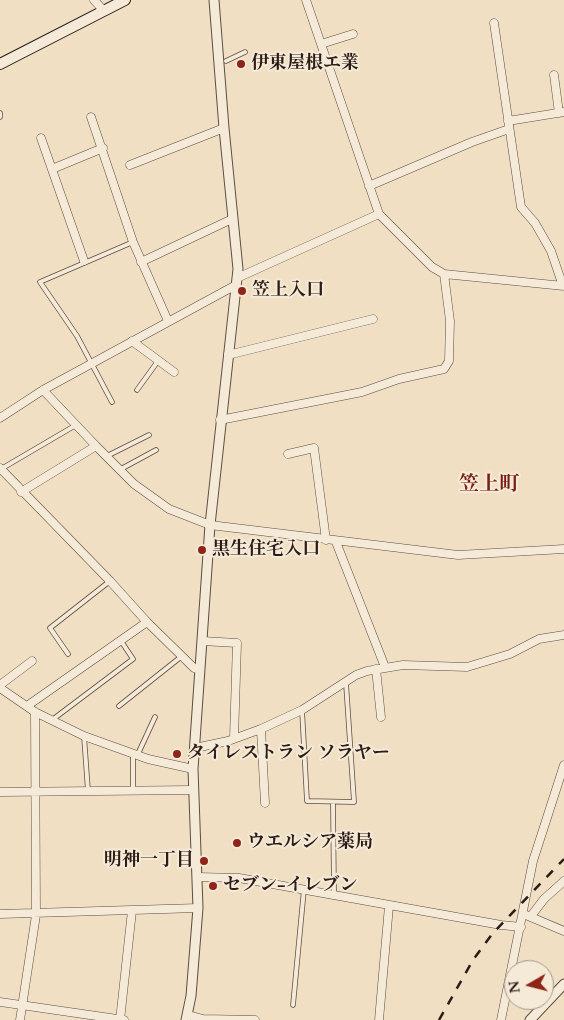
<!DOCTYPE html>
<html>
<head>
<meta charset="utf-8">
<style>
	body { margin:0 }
	#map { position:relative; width:564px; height:1020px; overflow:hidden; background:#f0dfc3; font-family:Cardo,serif }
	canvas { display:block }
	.north { position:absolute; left:504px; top:960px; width:50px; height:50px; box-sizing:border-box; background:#f5ead8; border:1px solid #a4988a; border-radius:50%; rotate:262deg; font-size:14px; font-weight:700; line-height:20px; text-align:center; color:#2b1d16 }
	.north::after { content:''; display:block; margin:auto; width:18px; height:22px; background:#8f2418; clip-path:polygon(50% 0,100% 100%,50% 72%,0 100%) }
</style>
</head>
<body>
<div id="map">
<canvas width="564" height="1020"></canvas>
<div class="north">N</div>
</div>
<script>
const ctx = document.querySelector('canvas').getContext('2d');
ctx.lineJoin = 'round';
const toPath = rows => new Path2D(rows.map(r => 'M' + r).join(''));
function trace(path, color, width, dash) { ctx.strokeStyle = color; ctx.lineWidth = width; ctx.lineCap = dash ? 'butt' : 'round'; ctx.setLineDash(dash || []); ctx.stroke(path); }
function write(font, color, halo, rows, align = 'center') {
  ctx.font = font + ' Cardo,"Noto Serif JP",serif'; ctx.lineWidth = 4; ctx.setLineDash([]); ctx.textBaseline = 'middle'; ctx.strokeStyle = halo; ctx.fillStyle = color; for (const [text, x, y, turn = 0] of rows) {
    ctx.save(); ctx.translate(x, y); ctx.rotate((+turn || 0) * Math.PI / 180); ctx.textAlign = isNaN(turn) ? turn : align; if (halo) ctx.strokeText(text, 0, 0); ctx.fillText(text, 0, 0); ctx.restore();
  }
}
const service = toPath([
	[226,61,245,52],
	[0,113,0,117],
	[137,390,158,361],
	[112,402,77,336,40,282,133,242],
	[107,456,149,435],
	[1,469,76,425],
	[121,469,156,450],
	[68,654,50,628,110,581],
	[119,706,182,656],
	[302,710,307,801,354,802,346,683],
	[52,720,133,659,121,641],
	[84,736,88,791],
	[137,756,155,717],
	[133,791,133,754],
	[333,802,334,894],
	[293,1005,304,889]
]);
const minor = toPath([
	[94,0,104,11],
	[306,0,379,214,432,267,444,274,564,286],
	[494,23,521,207,535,223,551,251,563,286],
	[321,44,353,34],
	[554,75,559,113],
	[91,117,133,242,168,321],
	[508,121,564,112],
	[41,138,84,261],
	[130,165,224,128],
	[52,169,103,148],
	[369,186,472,142,509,129],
	[141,262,232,219],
	[237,278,379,214],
	[132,341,174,372],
	[228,355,373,319],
	[43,390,96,446,134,484,169,509,210,525,458,555,564,549],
	[0,418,43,390,236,285],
	[220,420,362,392,399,379,444,369,449,361,450,321,444,274],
	[288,454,314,448,326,540],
	[0,468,110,581,147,622,194,668,200,670],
	[21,492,96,446],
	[336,542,385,667],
	[202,641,237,643,234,738],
	[376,669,381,717],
	[0,685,32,661],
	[0,688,35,712,84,736,148,759,193,769],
	[27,706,147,622],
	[261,729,265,803],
	[195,748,228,741,261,729,302,710,356,675,367,671,403,665,467,667,510,654,539,639,564,635],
	[0,792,193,790],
	[198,877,239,878,501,925,521,927],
	[0,914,198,908],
	[526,915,564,931],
	[531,916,544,899,564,881],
	[0,1002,124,1020],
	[188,1015,203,1019,255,1020],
	[20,1020,36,915,35,712],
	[120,1020,132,911],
	[379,1020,389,906],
	[501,1020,533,861,564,765]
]);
const tertiary = toPath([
	[186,1020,191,996,198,908,193,769,210,525,238,269,224,128,214,0],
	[530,1020,564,984]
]);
const secondary = toPath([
	[0,64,125,0]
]);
const rail = toPath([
	[439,1020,473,960,493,933,564,859]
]);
const markers = [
	[241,64,5,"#8f2418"],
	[242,291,5,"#8f2418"],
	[202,550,5,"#8f2418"],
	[177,754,5,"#8f2418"],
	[237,843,5,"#8f2418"],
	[204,861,5,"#8f2418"],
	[213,886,5,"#8f2418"]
];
const poiNames = [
	["伊東屋根エ業",251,64],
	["笠上入口",252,291],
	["黒生住宅入口",212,550],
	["タイレストラン ソラヤー",187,754],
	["ウエルシア薬局",247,843],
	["明神一丁目",194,861,"right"],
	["セブン-イレブン",223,886]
];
const quarterNames = [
	["笠上町",489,485]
];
trace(service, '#5c4e41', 5.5);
trace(minor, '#5c4e41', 9);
trace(tertiary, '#5c4e41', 11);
trace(secondary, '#2b1d16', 12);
trace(service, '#f5ead8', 4);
trace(minor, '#f5ead8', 8);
trace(tertiary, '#f5ead8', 9);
trace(secondary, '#f5ead8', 10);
trace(rail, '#2b1d16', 2.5, [9, 9]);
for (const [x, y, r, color] of markers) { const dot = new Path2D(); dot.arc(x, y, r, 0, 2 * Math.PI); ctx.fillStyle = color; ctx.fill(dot); trace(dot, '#f5ead8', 2); }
write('bold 18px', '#2b1d16', '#f5ead8', poiNames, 'left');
write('bold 20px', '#7a1f14', '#f5ead8', quarterNames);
</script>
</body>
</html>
